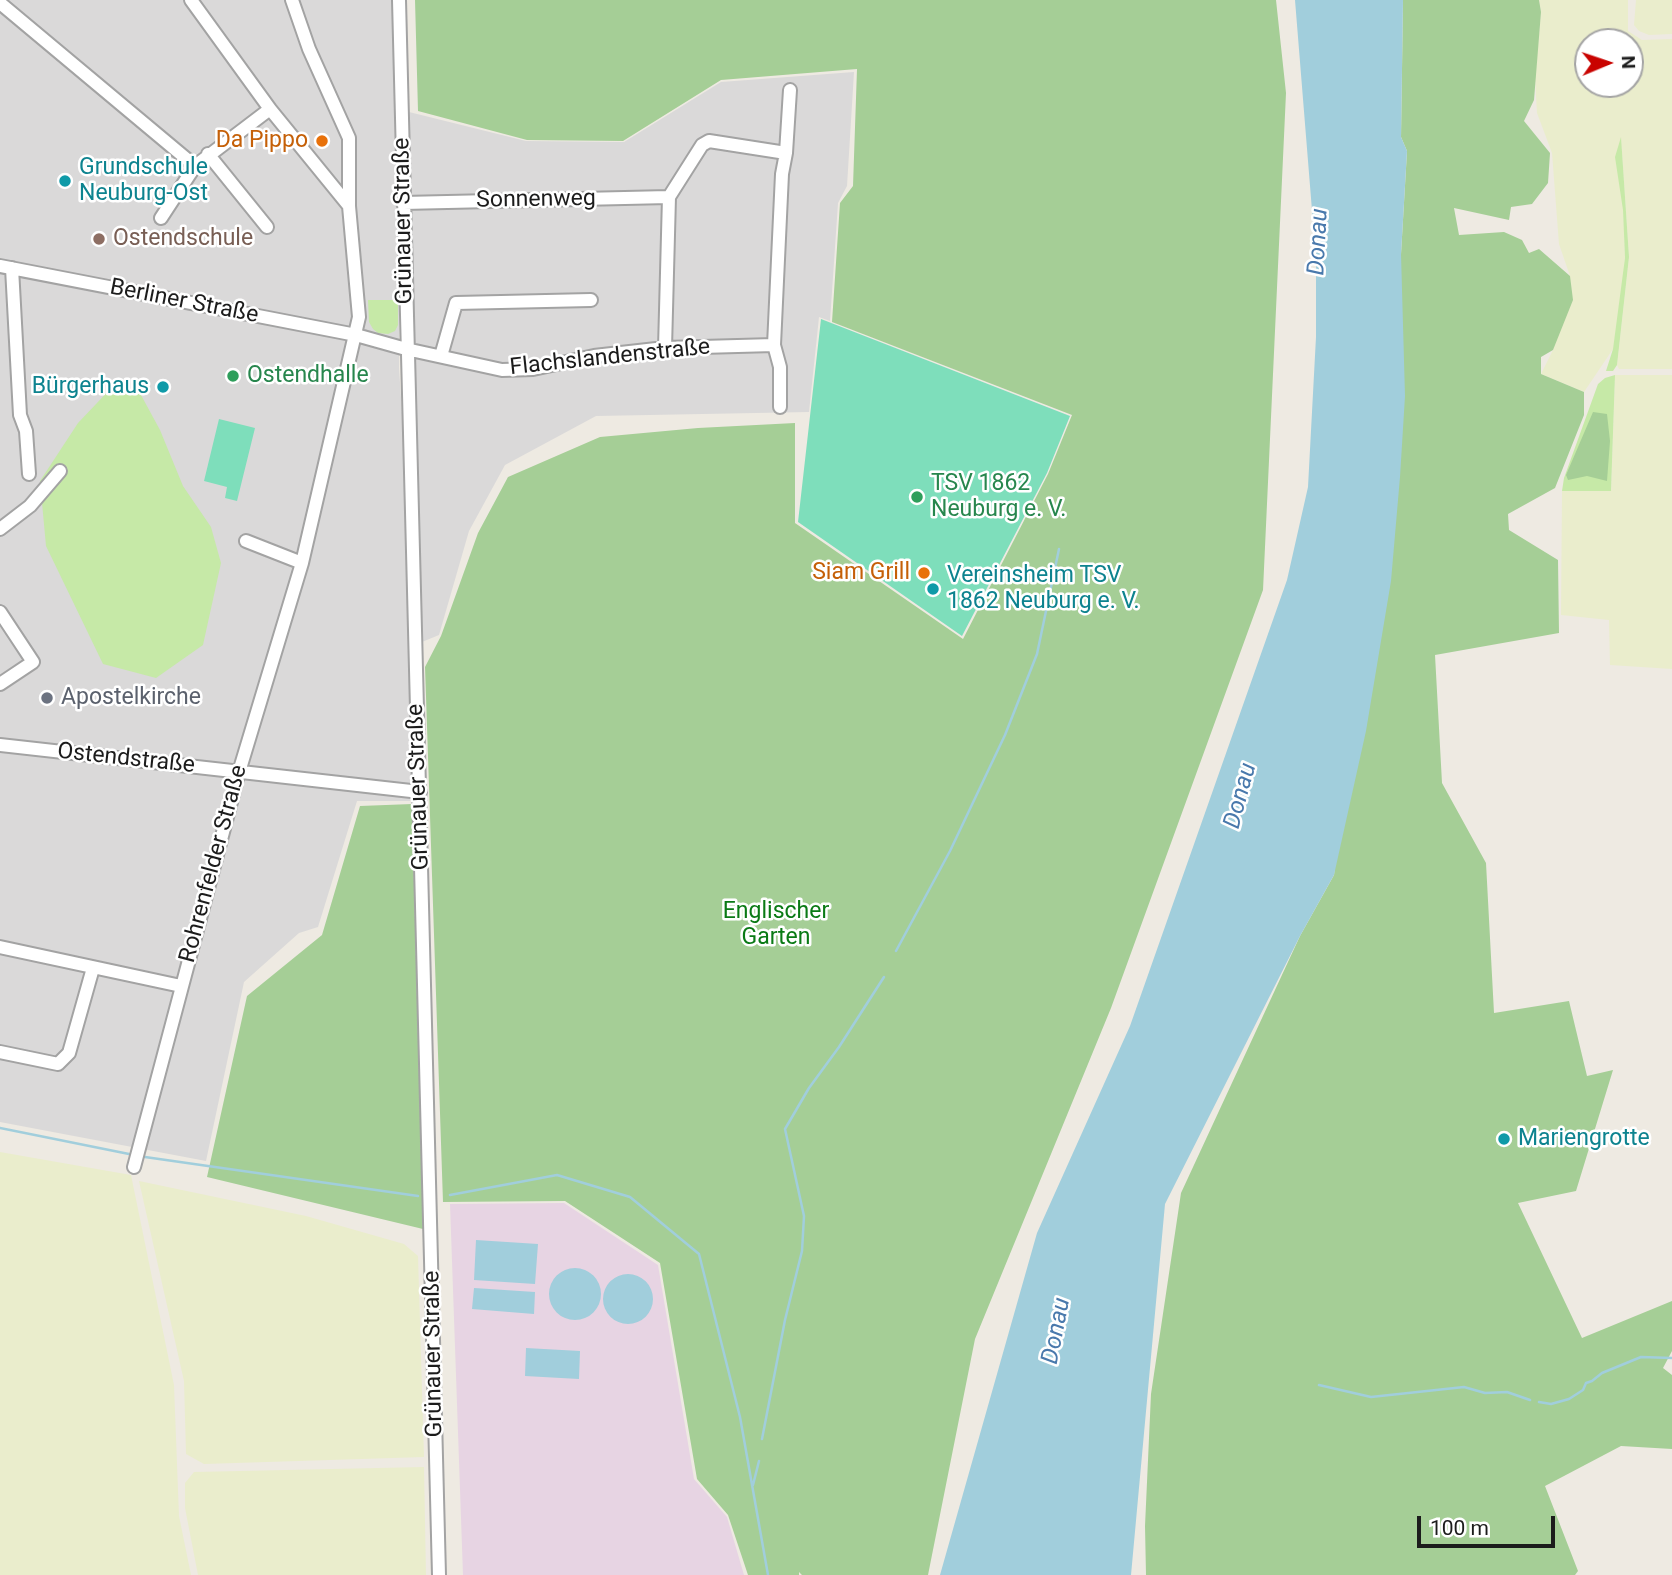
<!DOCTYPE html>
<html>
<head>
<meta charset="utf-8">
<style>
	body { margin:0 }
	#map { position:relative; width:1672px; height:1575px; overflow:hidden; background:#eeeae2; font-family:Roboto,sans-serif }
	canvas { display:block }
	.north { position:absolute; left:1574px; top:28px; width:70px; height:70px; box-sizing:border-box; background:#fff; border:2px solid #a4a4a4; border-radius:50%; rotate:88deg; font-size:19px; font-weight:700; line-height:28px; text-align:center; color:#1c1c1c }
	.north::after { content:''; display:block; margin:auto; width:24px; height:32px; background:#c90300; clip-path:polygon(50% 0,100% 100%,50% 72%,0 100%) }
	.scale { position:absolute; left:1417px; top:1516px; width:138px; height:32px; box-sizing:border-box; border:4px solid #1c1c1c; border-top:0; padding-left:9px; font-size:21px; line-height:24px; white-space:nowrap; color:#1c1c1c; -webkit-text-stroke:5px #fff; paint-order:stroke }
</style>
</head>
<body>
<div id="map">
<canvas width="1672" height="1575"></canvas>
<div class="north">N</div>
<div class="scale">100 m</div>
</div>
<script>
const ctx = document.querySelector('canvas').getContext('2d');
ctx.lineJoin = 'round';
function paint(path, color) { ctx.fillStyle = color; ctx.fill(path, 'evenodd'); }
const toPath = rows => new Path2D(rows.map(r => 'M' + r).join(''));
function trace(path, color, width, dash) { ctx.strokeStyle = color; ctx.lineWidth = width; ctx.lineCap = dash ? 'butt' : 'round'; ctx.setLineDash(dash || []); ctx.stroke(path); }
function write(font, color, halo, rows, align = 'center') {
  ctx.font = font + ' Roboto,sans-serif'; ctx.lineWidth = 5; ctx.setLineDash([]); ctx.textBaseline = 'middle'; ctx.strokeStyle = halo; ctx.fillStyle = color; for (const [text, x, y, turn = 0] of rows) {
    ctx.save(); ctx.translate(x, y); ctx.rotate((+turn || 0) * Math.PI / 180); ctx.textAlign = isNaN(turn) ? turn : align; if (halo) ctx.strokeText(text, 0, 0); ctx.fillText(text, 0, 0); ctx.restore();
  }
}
const residential = toPath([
	[0,0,402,0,399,368,428,801,357,801,318,927,299,933,244,982,206,1161,0,1122],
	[854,72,847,186,838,203,830,321,819,317,809,412,596,416,505,465,469,531,439,635,422,642,409,112,526,141,624,142,721,82]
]);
const industrial = toPath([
	[564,1203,658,1265,694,1479,727,1517,744,1575,463,1575,450,1204]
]);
const farmland = toPath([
	[1539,0,1628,0,1628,31,1642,40,1672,39,1672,369,1619,369,1617,365,1629,257,1621,139,1625,258,1622,297,1613,349,1584,392,1541,374,1553,350,1570,276,1559,244,1552,153,1537,113,1535,78,1541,12],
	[1588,42,1630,42,1630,84,1588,84],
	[1636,0,1672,0,1672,34,1649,35,1639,31,1634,25],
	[1615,375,1672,375,1672,669,1610,665,1609,620,1561,615,1562,491,1611,491],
	[0,1152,131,1175,174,1385,179,1516,191,1575,0,1575],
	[139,1181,306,1216,404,1244,418,1256,424,1457,204,1464,186,1454,184,1381],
	[424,1467,426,1575,198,1575,185,1508,185,1483,194,1472]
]);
const grass = toPath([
	[1621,137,1629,257,1617,365,1613,371,1606,371,1613,349,1625,258,1623,210,1615,157],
	[368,300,398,300,398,325,395,331,388,334,378,333,373,329,369,322],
	[1615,375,1611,491,1562,491,1564,478,1598,384,1605,378],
	[115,384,141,395,160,430,183,486,211,527,221,563,203,645,156,678,103,664,46,546,40,481,78,423]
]);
const forest = toPath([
	[415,0,1276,0,1286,93,1263,590,1111,1008,975,1339,928,1575,802,1575,799,1572,799,1575,748,1575,728,1515,697,1479,660,1263,565,1201,443,1202,425,667,441,636,478,533,508,477,600,437,698,428,795,423,795,523,963,639,1048,474,1072,415,832,322,840,203,853,186,857,69,721,80,623,141,527,140,418,111],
	[1403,0,1539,0,1541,12,1534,100,1524,121,1550,153,1548,183,1532,204,1511,207,1509,220,1454,208,1459,235,1504,232,1522,240,1529,253,1539,249,1570,276,1573,300,1553,350,1541,357,1541,374,1584,392,1584,415,1555,488,1508,514,1509,530,1558,560,1559,633,1435,655,1442,783,1486,863,1494,1013,1569,1001,1587,1076,1613,1070,1576,1191,1518,1203,1582,1338,1672,1301,1672,1351,1663,1368,1672,1375,1672,1449,1621,1446,1545,1486,1578,1571,1575,1575,1146,1575,1145,1526,1151,1394,1181,1193,1300,936,1334,875,1401,254,1407,151,1401,137],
	[1593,412,1607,414,1610,441,1607,481,1587,476,1568,480,1566,475],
	[412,804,423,1229,207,1177,247,996,322,935,360,806]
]);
const pitch = toPath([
	[821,319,1070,416,1047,473,962,636,798,522],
	[219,419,255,428,237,501,225,498,227,487,204,481]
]);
const water = toPath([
	[1295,0,1403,0,1401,137,1407,151,1401,254,1405,396,1400,477,1391,581,1366,731,1334,875,1300,936,1165,1204,1131,1575,940,1575,1037,1233,1130,1026,1287,580,1308,487,1316,337,1316,260],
	[476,1240,538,1244,535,1284,474,1280],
	'549 1294a26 26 0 1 1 52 0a26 26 0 1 1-52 0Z',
	'603 1299a25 25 0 1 1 50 0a25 25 0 1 1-50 0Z',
	[474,1288,535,1292,534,1314,472,1309],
	[526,1348,580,1351,579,1379,525,1376]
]);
const stream = toPath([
	[896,951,950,851,1005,735,1037,654,1059,549],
	[0,1128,129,1154],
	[145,1157,418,1196],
	[450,1195,557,1175,630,1197,699,1254,740,1417,768,1575],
	[1319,1385,1371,1397,1464,1387,1485,1393,1507,1392,1530,1400],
	[1539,1402,1551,1404,1569,1399,1583,1390,1586,1383,1592,1381,1602,1373,1641,1357,1672,1358],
	[762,1439,785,1320,802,1251,804,1216,785,1129,809,1088,839,1047,884,977],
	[753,1485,759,1461]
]);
const minor = toPath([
	[191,0,270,109,349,206],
	[399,0,439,1575],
	[0,3,195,166],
	[208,154,267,227],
	[403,203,669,197],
	[161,218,195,166,270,109],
	[0,266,356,335,406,349,502,370,533,369,594,356,665,348,774,345],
	[12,268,20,415,26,431,29,474],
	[665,348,669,197,702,145,709,141,786,153],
	[441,356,456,303,591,300],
	[780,407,780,367,774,345,782,174,786,153,790,90],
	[0,529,30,506,60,471],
	[246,541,302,563],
	[0,612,33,662,0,684],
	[0,745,420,792],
	[0,947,181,986],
	[0,1052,58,1064,69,1053,93,968],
	[134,1167,239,772,302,563,359,317,349,206,349,138,309,49,292,0]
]);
const markers = [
	[322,141,7,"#e8710a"],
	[65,181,7,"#0f9aa8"],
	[99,239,7,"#8d6e63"],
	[233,376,7,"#2e9e5b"],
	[163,387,7,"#0f9aa8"],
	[917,497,7,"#2e9e5b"],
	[924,573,7,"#e8710a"],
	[933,589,7,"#0f9aa8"],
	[47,698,7,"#6b7280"],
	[1504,1139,7,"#0f9aa8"]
];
const foodNames = [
	["Da Pippo",308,141],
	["Siam Grill",910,573]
];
const cultureNames = [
	["Grundschule",79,168],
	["Neuburg-Ost",79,194],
	["Bürgerhaus",149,387,"right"],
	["Vereinsheim TSV",947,576],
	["1862 Neuburg e. V.",947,602],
	["Mariengrotte",1518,1139]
];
const streetNames = [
	["Sonnenweg",536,200,-1],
	["Grünauer Straße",404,221,-91],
	["Berliner Straße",184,302,11],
	["Flachslandenstraße",610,358,-6],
	["Ostendstraße",126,759,6],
	["Grünauer Straße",419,787,-92],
	["Rohrenfelder Straße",214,864,-75],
	["Grünauer Straße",434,1354,-91]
];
const educationNames = [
	["Ostendschule",113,239]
];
const leisureNames = [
	["Ostendhalle",247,376],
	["TSV 1862",931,484],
	["Neuburg e. V.",931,510]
];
const worshipNames = [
	["Apostelkirche",61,698]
];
const parkNames = [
	["Englischer",776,912],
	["Garten",776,938]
];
const waterNames = [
	["Donau",1319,242,-87],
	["Donau",1241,796,-75],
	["Donau",1057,1331,-79]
];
paint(residential, '#dad9d9');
paint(industrial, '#e7d4e3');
paint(farmland, '#eaedcc');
paint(grass, '#c6e9a7');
paint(forest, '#a5ce96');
paint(pitch, '#7edebb');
paint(water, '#a1cedc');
trace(stream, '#a1cedc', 2.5);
trace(minor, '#a3a3a3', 16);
trace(minor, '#fff', 12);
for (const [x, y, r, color] of markers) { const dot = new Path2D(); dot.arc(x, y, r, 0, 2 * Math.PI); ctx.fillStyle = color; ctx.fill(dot); trace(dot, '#fff', 2.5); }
write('23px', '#c56008', '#fff', foodNames, 'right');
write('23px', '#0d838f', '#fff', cultureNames, 'left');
write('23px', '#1c1c1c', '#fff', streetNames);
write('23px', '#785e54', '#fff', educationNames, 'left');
write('23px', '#27864d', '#fff', leisureNames, 'left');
write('23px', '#5b616d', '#fff', worshipNames, 'left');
write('23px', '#0a7a15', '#fff', parkNames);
write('italic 24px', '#4979ac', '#fff', waterNames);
</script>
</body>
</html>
